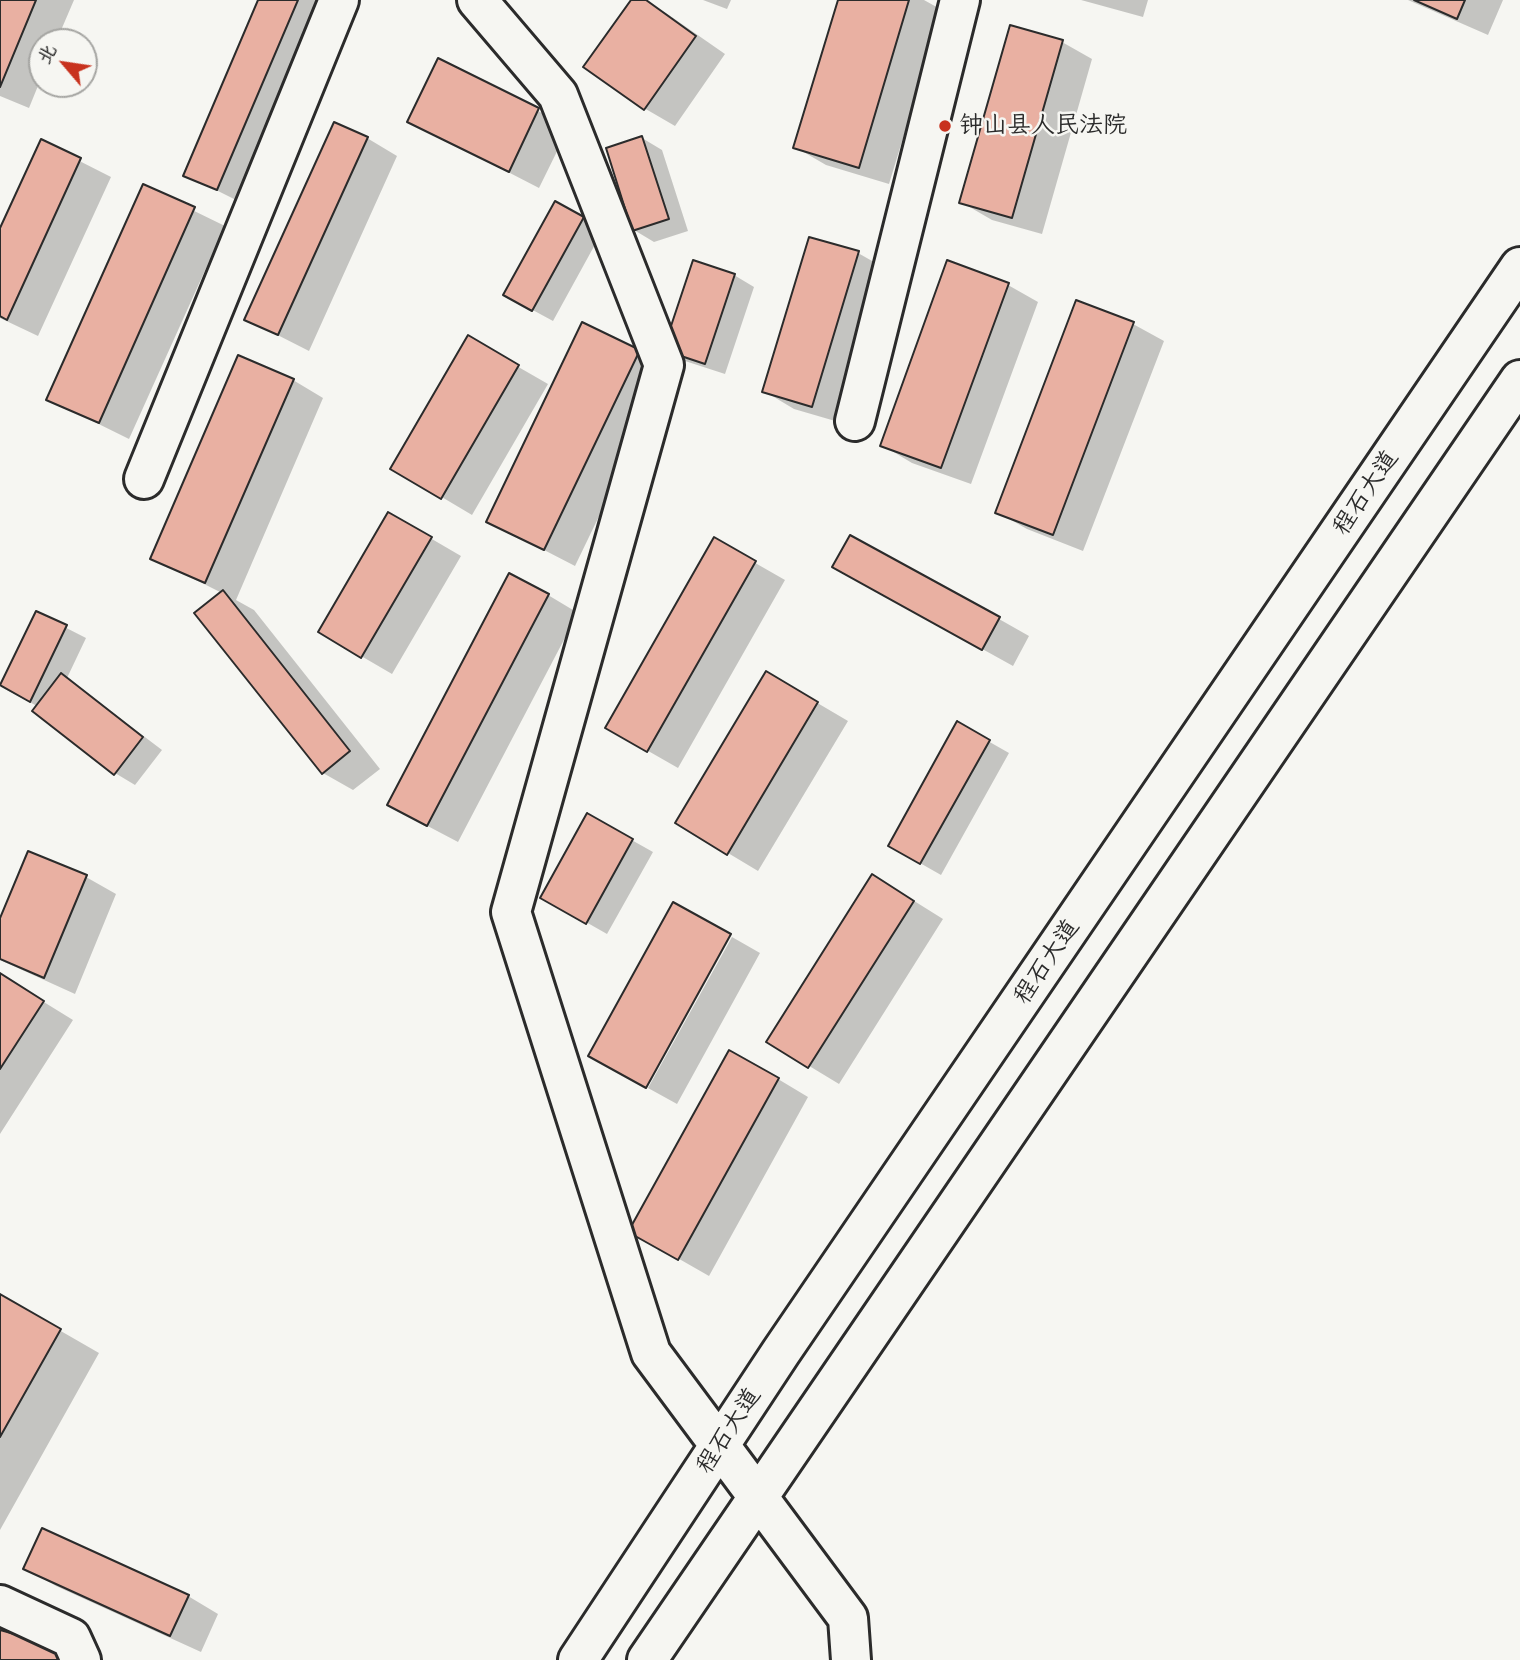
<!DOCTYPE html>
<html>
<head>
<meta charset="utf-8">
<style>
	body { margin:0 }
	#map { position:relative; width:1520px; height:1660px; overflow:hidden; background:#f6f6f2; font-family:"Patrick Hand","LXGW WenKai TC",sans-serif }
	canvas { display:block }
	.north { position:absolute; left:28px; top:28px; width:70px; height:70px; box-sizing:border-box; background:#f6f6f2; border:2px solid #a5a5a2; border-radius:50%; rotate:299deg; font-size:19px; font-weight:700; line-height:28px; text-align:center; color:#2b2b2b }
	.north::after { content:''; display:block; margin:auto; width:24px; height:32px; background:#c8321e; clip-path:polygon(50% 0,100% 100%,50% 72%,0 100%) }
</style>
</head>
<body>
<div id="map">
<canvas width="1520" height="1660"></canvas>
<div class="north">北</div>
</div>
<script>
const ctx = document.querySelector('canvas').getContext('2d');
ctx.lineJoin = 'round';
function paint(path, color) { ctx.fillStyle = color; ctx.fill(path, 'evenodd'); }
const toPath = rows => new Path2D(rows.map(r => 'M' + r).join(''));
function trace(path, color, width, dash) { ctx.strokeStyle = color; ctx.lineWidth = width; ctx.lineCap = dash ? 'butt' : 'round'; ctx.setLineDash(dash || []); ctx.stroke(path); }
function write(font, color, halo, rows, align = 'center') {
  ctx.font = font + ' "Patrick Hand","LXGW WenKai TC",sans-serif'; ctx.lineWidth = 5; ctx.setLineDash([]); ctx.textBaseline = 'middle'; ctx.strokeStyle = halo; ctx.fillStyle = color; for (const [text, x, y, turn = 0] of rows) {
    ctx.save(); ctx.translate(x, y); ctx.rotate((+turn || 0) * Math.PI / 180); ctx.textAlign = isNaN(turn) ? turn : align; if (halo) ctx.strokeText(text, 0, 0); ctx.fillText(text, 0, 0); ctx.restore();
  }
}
const shadow = toPath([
	[0,0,74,0,56,42,42,42,42,76,29,108,0,96],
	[260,0,320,0,248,206,186,175],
	[633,0,644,0,666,13,725,54,675,126,644,108],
	[703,0,731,0,727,9],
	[840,0,924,0,942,10,889,184,826,165,795,147],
	[1081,0,1148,0,1143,17],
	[1408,0,1503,0,1488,35],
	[1062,42,1092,59,1042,234,992,220,961,202],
	[439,60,569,127,539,188,409,121],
	[367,138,397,156,309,351,246,319],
	[642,138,662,150,688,231,654,242,634,230],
	[42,142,111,177,38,336,0,318,0,232],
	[143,186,225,226,129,439,48,399],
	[556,203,603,230,553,321,505,295],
	[858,253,888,270,842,423,794,409,764,391],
	[734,275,754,287,725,374,685,361,665,349],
	[1008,285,1038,302,971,484,912,463,882,445],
	[1077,302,1133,324,1164,341,1083,551,1027,529,997,512],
	[583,325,670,369,575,566,488,521],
	[468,338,548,384,472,515,393,468],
	[293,380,323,398,236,600,254,610,380,769,353,790,323,773,222,593,152,558],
	[389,514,461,556,392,674,320,632],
	[715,540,785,580,678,768,608,728],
	[865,584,999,619,1029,636,1013,666],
	[548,595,578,613,458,842,420,822],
	[37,613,86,638,67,678,162,750,135,785,115,773,37,706,1,687],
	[797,691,848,721,758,871,728,853],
	[958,724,1009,753,941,875,890,846],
	[587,815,653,852,607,934,542,897],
	[86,877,116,894,75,994,0,960,0,922],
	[903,894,943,919,839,1084,768,1041],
	[732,937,760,953,677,1104,648,1088],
	[0,975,73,1020,0,1134],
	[778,1079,808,1097,709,1276,660,1248],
	[0,1296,99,1353,0,1530],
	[25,1568,188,1596,218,1614,201,1652,56,1586]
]);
const building = toPath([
	[0,0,36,0,0,87,0,0],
	[258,0,298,0,217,190,183,176,258,0],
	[631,0,646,0,696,36,644,110,583,67,631,0],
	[838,0,909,0,859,168,793,148,838,0],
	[1414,0,1465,0,1457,19,1414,0],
	[1010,25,1063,40,1012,218,959,203,1010,25],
	[438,58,539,108,509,172,407,122,438,58],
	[334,122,368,137,278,335,244,320,334,122],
	[642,136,669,219,632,231,606,148,642,136],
	[41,139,81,158,7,320,0,316,0,228,41,139],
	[143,184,195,207,99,423,46,400,143,184],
	[555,201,584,217,532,311,503,295,555,201],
	[809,237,859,251,812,407,762,392,809,237],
	[693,260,735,274,705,364,663,350,693,260],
	[947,260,1009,283,941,468,880,446,947,260],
	[1076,300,1134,322,1053,535,995,513,1076,300],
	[582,322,640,350,544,550,486,522,582,322],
	[468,335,519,365,441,499,390,469,468,335],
	[238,355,294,379,205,583,150,559,238,355],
	[388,512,432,537,361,658,318,632,388,512],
	[850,535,1000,617,982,650,832,567,850,535],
	[714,537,756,561,647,752,605,728,714,537],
	[509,573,549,594,427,826,387,805,509,573],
	[223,590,350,751,322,774,194,613,223,590],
	[36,611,67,625,30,702,0,685,36,611],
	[766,671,818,702,727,855,675,823,766,671],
	[61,673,143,737,114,775,32,711,61,673],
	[957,721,990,740,920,864,888,846,957,721],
	[587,813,633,839,586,924,540,898,587,813],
	[28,851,87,875,44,978,0,959,0,918,28,851],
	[872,874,914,901,808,1068,766,1042,872,874],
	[673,902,731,934,646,1088,588,1056,673,902],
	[0,973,44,1001,0,1069,0,973],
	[729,1050,779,1078,678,1260,628,1232,729,1050],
	[0,1294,61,1329,0,1437,0,1294],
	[42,1528,189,1595,170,1636,23,1569,42,1528],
	[0,1630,70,1650,68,1660,0,1660,0,1630]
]);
const minor = toPath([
	[477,0,558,95,664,365,511,912,651,1353,848,1618,851,1660],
	[855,421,960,0],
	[144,479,339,0],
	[0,1605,71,1638,81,1660],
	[578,1660,781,1352,1520,267],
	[647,1660,1520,380]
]);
const markers = [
	[945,126,7,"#c8321e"]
];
const poiNames = [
	["钟山县人民法院",959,126]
];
const streetNames = [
	["程石大道",1366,493,-56],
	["程石大道",1047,962,-56],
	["程石大道",729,1431,-57]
];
paint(shadow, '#0003');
paint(building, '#e9b0a2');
trace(building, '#2b2b2b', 2);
trace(minor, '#2b2b2b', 44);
trace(minor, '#f6f6f2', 38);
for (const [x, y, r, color] of markers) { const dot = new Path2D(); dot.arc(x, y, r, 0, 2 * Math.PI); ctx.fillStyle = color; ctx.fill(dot); trace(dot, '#f6f6f2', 2.5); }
write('24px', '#2b2b2b', '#f6f6f2', poiNames, 'left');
write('24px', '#2b2b2b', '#f6f6f2', streetNames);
</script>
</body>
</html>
